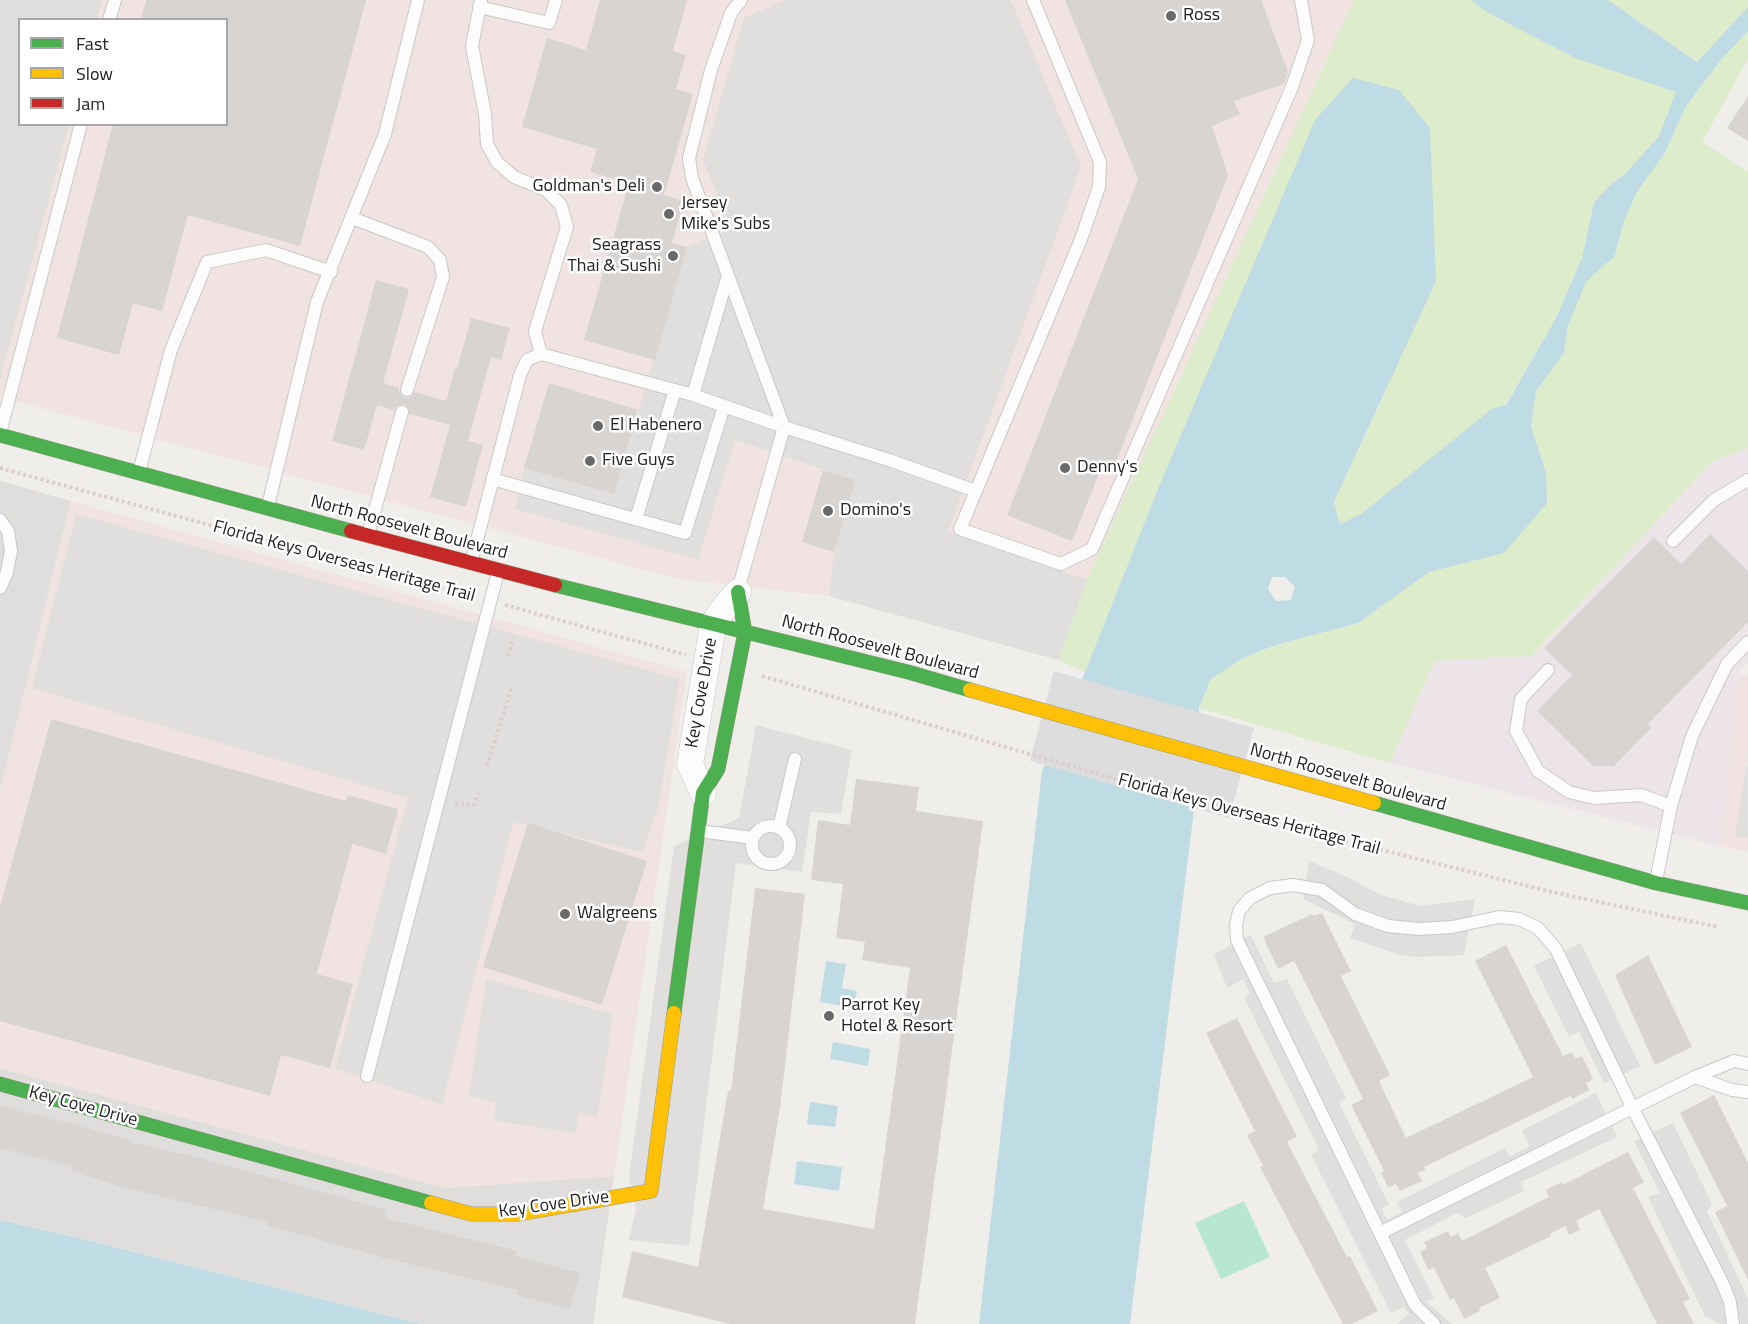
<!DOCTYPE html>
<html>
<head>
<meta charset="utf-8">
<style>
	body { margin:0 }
	#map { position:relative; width:1748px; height:1324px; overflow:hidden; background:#f0eeeb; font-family:"Titillium Web",sans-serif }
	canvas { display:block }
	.legend { position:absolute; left:18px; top:18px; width:210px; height:108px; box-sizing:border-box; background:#fff; border:2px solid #a7a7a7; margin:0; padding:8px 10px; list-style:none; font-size:18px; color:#222 }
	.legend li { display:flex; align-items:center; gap:12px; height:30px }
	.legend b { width:30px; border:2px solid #a7a7a7 }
</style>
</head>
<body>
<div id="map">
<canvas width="1748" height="1324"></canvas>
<ul class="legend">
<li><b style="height:8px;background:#4caf50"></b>Fast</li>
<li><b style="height:8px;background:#ffc107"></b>Slow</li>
<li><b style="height:8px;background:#c62828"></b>Jam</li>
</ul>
</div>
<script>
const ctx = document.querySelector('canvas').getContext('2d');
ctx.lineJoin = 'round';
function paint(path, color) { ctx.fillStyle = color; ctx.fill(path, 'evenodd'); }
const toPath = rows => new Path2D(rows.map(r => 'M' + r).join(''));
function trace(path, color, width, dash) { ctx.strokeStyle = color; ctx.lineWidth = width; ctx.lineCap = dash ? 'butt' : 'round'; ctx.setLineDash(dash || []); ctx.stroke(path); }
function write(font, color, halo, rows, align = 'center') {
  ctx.font = font + ' "Titillium Web",sans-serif'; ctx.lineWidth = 5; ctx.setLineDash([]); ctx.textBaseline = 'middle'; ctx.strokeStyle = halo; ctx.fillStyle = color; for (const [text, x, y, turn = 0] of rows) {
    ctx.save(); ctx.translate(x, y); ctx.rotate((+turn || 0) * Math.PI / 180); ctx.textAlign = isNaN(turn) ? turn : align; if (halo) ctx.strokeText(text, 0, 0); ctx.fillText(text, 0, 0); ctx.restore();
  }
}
const residential = toPath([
	[0,481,71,501,0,791],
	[0,1068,445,1188,614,1176,593,1324,421,1324,78,1238,0,1220]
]);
const commercial = toPath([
	[0,0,1354,0,1087,579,1058,660,829,596,679,579,0,397],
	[20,20,226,20,226,124,20,124],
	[71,501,687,672,614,1176,445,1188,0,1068,0,791],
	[1738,674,1748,675,1748,852,1719,846]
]);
const industrial = toPath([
	[1748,448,1748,663,1738,674,1719,846,1390,763,1435,661,1533,656,1712,462]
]);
const grass = toPath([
	[1354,0,1471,0,1488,13,1575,58,1676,92,1659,136,1624,175,1612,183,1594,202,1582,258,1556,318,1505,405,1361,514,1340,524,1334,502,1386,391,1158,489,1085,672,1058,660,1087,579],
	[1608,0,1748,0,1748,7,1698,62],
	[1748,31,1748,59,1702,142,1748,172,1748,448,1712,462,1532,656,1435,661,1390,763,1199,708,1210,680,1243,658,1274,646,1358,623,1429,572,1504,553,1546,473,1531,426,1536,391,1564,353,1568,326,1586,282,1604,265,1614,258,1624,221,1637,192,1665,153,1686,106,1720,61]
]);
const pitch = toPath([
	[1244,1201,1270,1257,1221,1279,1195,1223]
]);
const parking = toPath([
	[0,0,102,0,97,19,20,20,20,124,69,125,0,380],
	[786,0,1011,0,1081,167,948,532,1087,580,1058,660,829,596,834,552,855,480,735,440,698,560,515,509,524,468,614,494,687,247,731,229,703,160,744,18],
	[76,514,680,679,659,805,642,852,513,822,442,1105,335,1068,408,798,32,688],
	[756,725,852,750,841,814,811,812,802,872,736,863,689,1246,629,1240,636,1209,629,1177,674,846,739,818],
	[1746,766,1748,766,1748,838,1735,836],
	[1309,861,1347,877,1381,895,1420,906,1475,899,1464,955,1416,957,1400,955,1350,938,1355,924,1303,899],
	[1251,935,1274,983,1287,979,1346,1098,1339,1103,1389,1205,1382,1209,1387,1220,1402,1212,1397,1202,1505,1148,1510,1157,1529,1146,1522,1130,1596,1093,1617,1137,1521,1182,1524,1191,1466,1218,1457,1213,1405,1240,1434,1298,1427,1302,1452,1324,1397,1324,1409,1314,1404,1307,1391,1313,1311,1155,1319,1150,1244,997,1250,993,1243,979,1227,988,1214,954],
	[1581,943,1640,1066,1604,1083,1579,1032,1569,1037,1534,966],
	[486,979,613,1014,598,1117,578,1114,576,1133,494,1121,496,1103,469,1096],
	[1673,1123,1712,1204,1707,1211,1748,1299,1748,1324,1720,1324,1705,1316,1648,1197,1660,1193,1634,1141]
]);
const water = toPath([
	[1471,0,1608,0,1697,62,1748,7,1748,31,1720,61,1686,106,1665,153,1637,192,1624,221,1614,258,1604,265,1586,282,1568,326,1564,353,1536,391,1531,426,1546,473,1547,503,1504,553,1429,572,1358,623,1273,646,1243,658,1210,680,1199,708,1202,745,1130,1324,979,1324,1042,771,1085,672,1158,489,1315,120,1353,78,1399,90,1430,128,1436,281,1334,502,1340,524,1361,514,1493,408,1506,405,1556,318,1582,258,1594,202,1612,183,1624,175,1659,136,1676,92,1575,58,1488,13],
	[1272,577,1285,577,1295,587,1291,600,1276,601,1268,589],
	[826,961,846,964,842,988,857,991,854,1008,820,1002],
	[833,1042,870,1049,868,1066,830,1059],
	[810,1102,838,1106,835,1127,807,1124],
	[797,1161,842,1167,839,1191,794,1184],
	[0,1220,78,1238,421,1324,0,1324]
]);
const pier = toPath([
	[1054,671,1254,728,1229,818,1030,761]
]);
const building = toPath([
	[146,0,366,0,300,246,188,215,162,311,133,303,119,355,57,338,113,124,226,124,226,20,141,20],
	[600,0,687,0,673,51,686,55,676,89,693,94,664,195,684,201,672,243,687,247,655,360,584,340,629,183,590,172,597,149,522,127,547,38,586,50],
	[1065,0,1261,0,1288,72,1284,84,1234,101,1240,114,1212,126,1228,175,1111,475,1100,471,1072,541,1007,515,1138,179],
	[1748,96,1748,141,1727,128],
	[376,280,409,289,383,383,399,388,399,392,404,398,409,398,415,392,446,401,455,368,457,369,471,318,510,328,501,360,491,357,468,441,483,445,466,507,430,497,450,425,410,414,408,407,404,404,397,406,394,410,377,405,364,450,332,441],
	[549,383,638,410,614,494,524,468],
	[823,470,855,480,834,552,802,542],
	[1710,534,1748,571,1748,622,1648,724,1651,728,1614,766,1593,766,1537,711,1572,675,1544,648,1654,537,1681,564],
	[51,719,346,801,348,795,398,809,386,854,352,844,317,974,353,984,330,1068,281,1055,270,1096,0,1021,0,907],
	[856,779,919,787,916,811,983,821,915,1324,730,1324,622,1297,632,1251,698,1267,728,1091,731,1091,755,888,805,894,780,1108,763,1209,874,1229,910,968,862,960,865,942,836,938,843,884,811,880,818,820,850,825],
	[528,823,647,861,602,1005,483,967],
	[1322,913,1351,971,1341,976,1390,1075,1379,1081,1406,1138,1533,1077,1475,961,1506,945,1563,1056,1572,1052,1575,1059,1582,1056,1593,1079,1586,1083,1589,1090,1572,1099,1571,1096,1424,1167,1426,1170,1418,1173,1422,1181,1400,1191,1396,1184,1388,1188,1381,1172,1384,1171,1351,1105,1363,1099,1312,996,1294,961,1278,969,1263,937,1312,914,1314,916],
	[1648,955,1692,1047,1655,1065,1615,975],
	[1237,1018,1297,1137,1287,1142,1347,1257,1350,1256,1378,1311,1352,1324,1343,1324,1260,1167,1263,1166,1247,1135,1255,1131,1206,1033],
	[1714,1095,1748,1163,1748,1280,1715,1212,1727,1206,1680,1113],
	[0,1106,84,1127,130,1140,130,1142,196,1157,387,1210,385,1218,516,1251,515,1256,580,1273,570,1309,517,1295,518,1290,385,1258,266,1225,267,1222,127,1188,71,1171,72,1166,0,1148],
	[1628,1152,1644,1182,1633,1188,1690,1299,1683,1302,1694,1324,1657,1324,1599,1209,1576,1221,1580,1230,1569,1235,1565,1226,1550,1234,1551,1236,1485,1268,1500,1298,1479,1308,1480,1311,1464,1319,1454,1298,1450,1300,1434,1267,1428,1270,1420,1252,1427,1248,1424,1242,1448,1231,1451,1237,1458,1233,1462,1241,1549,1197,1546,1190,1562,1182,1563,1185]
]);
const path = toPath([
	[0,468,474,597],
	[505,605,686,655],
	[508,656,513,638],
	[762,676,1232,813,1552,892,1718,927],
	[487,766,512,686],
	[455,804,474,805,478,793]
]);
const lane = toPath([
	[481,0,472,46,485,114,487,144,497,162,514,177,546,190,561,205,567,227,535,331,541,354],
	[479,7,549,23,556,0],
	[109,20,115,0],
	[352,218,428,247,440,260,443,277,407,390],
	[693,395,728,275],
	[0,433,81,124],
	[139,472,171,350,207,262,266,250,331,272],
	[492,479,685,533,724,406],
	[976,491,960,529,1061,564,1092,549,1292,87,1308,40,1301,0],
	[268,506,317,302,385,134,418,0],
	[636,519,675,390],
	[0,520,8,531,11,551,7,572,0,588],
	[368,535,402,412],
	[1673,541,1714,500,1748,480],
	[471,563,520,375,527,360,541,354,693,395,784,427,889,460,976,491,1081,239,1099,187,1100,162,1033,0],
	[738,590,784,427,692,178,689,158,711,70,731,13,741,0],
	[1548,670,1521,699,1516,731,1538,771,1569,792,1594,798,1641,795,1671,806],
	'752 845a19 19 0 1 1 38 0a19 19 0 1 1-38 0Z',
	[779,828,795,759],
	[700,831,753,838],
	[1656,881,1671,806,1692,736,1727,664,1748,642],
	[367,1076,498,572],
	[1695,1077,1732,1090,1748,1092],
	[1380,1233,1695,1077,1734,1061,1748,1064],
	[1434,1324,1415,1305,1237,940,1236,925,1239,911,1250,898,1270,888,1293,885,1322,890,1355,914,1388,926,1419,929,1452,927,1499,917,1519,919,1538,928,1556,949,1633,1109,1722,1282,1730,1302,1733,1324]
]);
const street = toPath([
	[703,793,690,764,713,625,723,609,738,592]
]);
const fast = toPath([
	[0,435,351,531],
	[555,585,908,672,970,690],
	[1374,803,1656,883,1748,903],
	[674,1013,703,793,718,769,745,632,738,592],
	[0,1084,431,1203]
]);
const slow = toPath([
	[970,690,1374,803],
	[431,1203,471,1214,517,1214,651,1191,674,1013]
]);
const jam = toPath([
	[351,531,555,585]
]);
const markers = [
	[1171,16,6,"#6a6968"],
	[657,187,6,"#6a6968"],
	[669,214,6,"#6a6968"],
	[673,256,6,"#6a6968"],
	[598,426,6,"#6a6968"],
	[590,461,6,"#6a6968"],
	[1065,468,6,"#6a6968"],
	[828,511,6,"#6a6968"],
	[565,914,6,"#6a6968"],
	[829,1016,6,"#6a6968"]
];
const poiNames = [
	["Ross",1183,16],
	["Goldman's Deli",645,187,"right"],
	["Jersey",681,204],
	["Mike's Subs",681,225],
	["Seagrass",661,246,"right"],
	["Thai & Sushi",661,267,"right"],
	["El Habenero",610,426],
	["Five Guys",602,461],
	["Denny's",1077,468],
	["Domino's",840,511],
	["Walgreens",577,914],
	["Parrot Key",841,1006],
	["Hotel & Resort",841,1027]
];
const streetNames = [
	["North Roosevelt Boulevard",409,528,15],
	["Florida Keys Overseas Heritage Trail",344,562,15],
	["North Roosevelt Boulevard",880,648,15],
	["Key Cove Drive",702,693,-80],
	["North Roosevelt Boulevard",1348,778,16],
	["Florida Keys Overseas Heritage Trail",1249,815,15],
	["Key Cove Drive",83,1107,15],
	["Key Cove Drive",554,1205,-8]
];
paint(residential, '#dfdedc');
paint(commercial, '#f1e3e1');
paint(industrial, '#ede4e9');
paint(grass, '#ddeccb');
paint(pitch, '#b7e6d2');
paint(parking, '#e0dfde');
paint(water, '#bfdbe3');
paint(pier, '#dedddd');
paint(building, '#d7d4d2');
trace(lane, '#c9c8c7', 14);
trace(street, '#c9c8c7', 27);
trace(fast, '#999a82', 15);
trace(slow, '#999a82', 15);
trace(jam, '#999a82', 15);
trace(path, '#dccecd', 4, [3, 3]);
trace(lane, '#fdfcfc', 12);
trace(street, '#fdfcfc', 26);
trace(fast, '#4caf50', 14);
trace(slow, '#ffc107', 14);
trace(jam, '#c62828', 14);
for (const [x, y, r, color] of markers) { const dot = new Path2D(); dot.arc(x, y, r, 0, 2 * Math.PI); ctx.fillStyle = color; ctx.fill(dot); trace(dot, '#fff', 2); }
write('18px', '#222', '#fff', poiNames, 'left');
write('18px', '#222', '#fff', streetNames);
</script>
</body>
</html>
